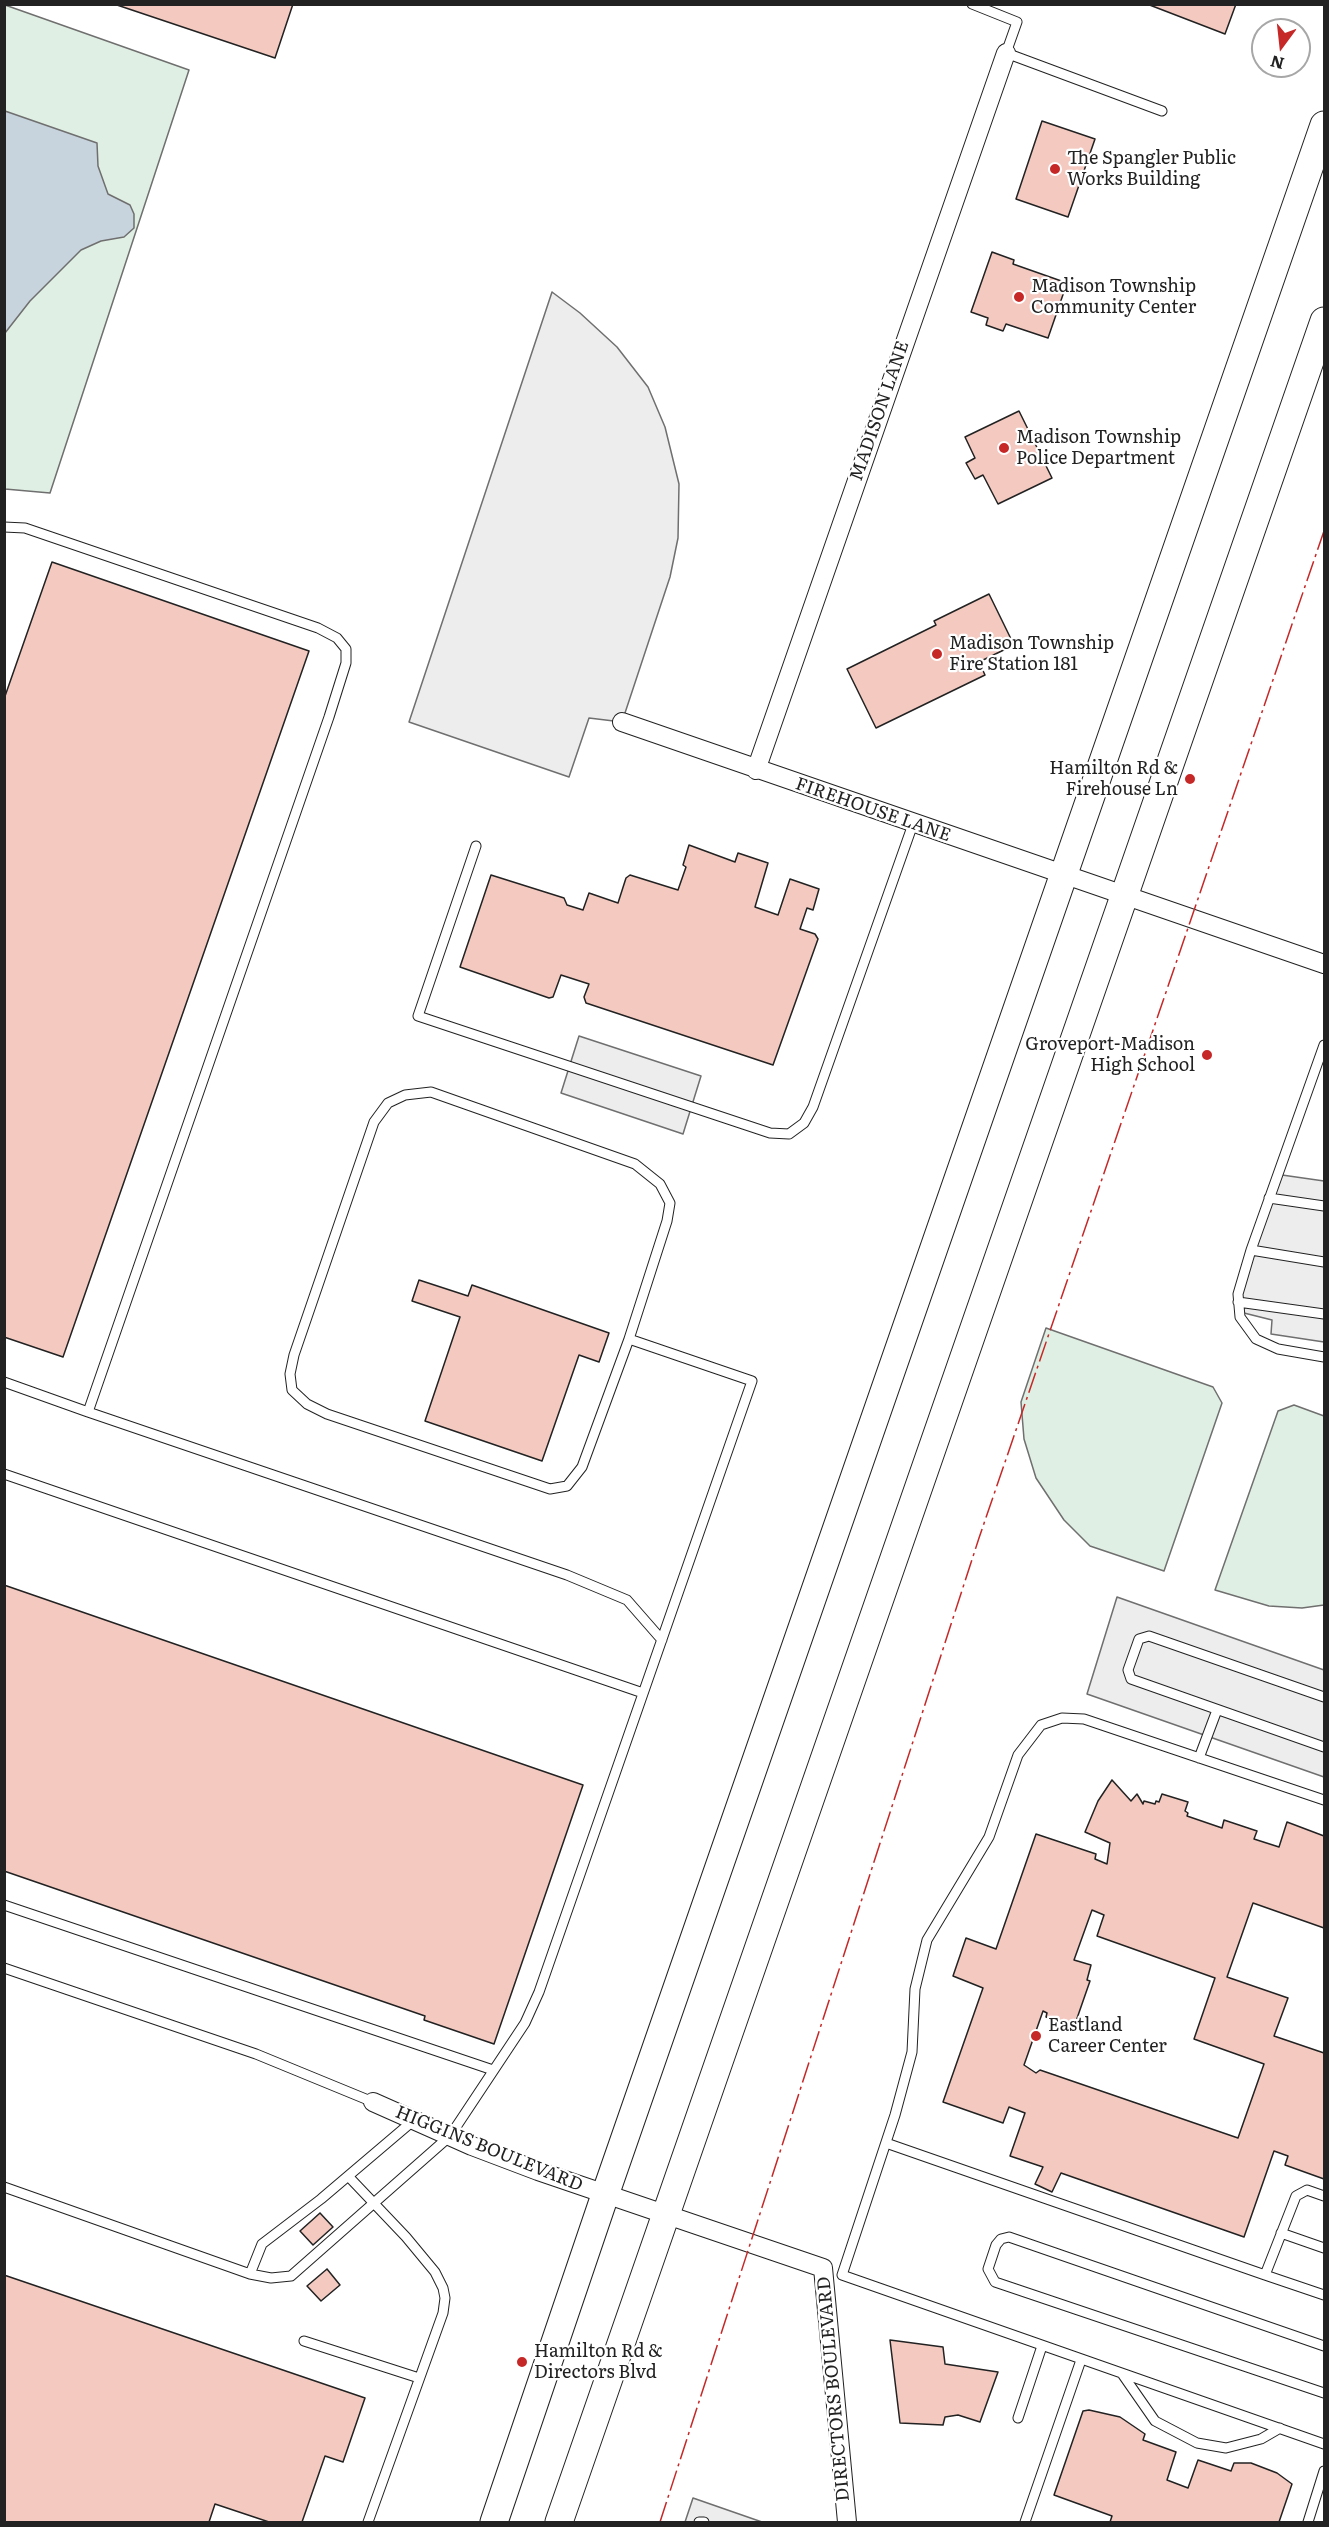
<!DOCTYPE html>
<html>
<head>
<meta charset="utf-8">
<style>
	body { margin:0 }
	#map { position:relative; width:1329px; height:2527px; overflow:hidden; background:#fff; font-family:Literata,serif }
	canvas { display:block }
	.frame { position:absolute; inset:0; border:6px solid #222; pointer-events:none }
	.north { position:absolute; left:1251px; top:18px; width:60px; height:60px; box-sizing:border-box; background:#fff; border:2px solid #a7a7a7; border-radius:50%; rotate:195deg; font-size:16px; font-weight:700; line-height:24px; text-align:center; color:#222 }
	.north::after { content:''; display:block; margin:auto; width:21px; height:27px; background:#c62828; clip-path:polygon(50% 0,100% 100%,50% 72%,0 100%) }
</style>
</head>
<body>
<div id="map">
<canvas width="1329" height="2527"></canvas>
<div class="frame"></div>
<div class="north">N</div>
</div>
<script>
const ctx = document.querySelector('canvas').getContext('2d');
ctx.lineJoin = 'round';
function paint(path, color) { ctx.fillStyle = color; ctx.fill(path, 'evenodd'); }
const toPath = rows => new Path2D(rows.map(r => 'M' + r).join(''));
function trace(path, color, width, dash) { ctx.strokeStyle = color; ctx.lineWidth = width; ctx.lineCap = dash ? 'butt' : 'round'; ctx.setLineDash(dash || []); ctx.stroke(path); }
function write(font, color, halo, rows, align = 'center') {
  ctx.font = font + ' Literata,serif'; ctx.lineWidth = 4.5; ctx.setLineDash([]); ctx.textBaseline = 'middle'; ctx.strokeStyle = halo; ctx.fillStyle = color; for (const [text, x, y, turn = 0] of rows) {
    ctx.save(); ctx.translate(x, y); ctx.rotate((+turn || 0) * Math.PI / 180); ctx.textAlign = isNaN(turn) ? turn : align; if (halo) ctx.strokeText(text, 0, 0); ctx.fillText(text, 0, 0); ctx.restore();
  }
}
const green = toPath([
	[5,5,189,70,50,493,5,489,5,5],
	[1046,1328,1213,1387,1222,1403,1164,1571,1090,1546,1064,1520,1036,1478,1024,1439,1021,1402,1046,1328],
	[1294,1405,1324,1416,1324,1605,1302,1608,1269,1606,1215,1590,1278,1411,1294,1405]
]);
const parking = toPath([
	[552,292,580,313,617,347,648,387,665,427,679,484,678,538,670,577,622,722,589,718,569,777,409,722,552,292],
	[579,1036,701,1076,683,1134,561,1093,579,1036],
	[1282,1175,1324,1181,1324,1342,1271,1334,1272,1320,1240,1312,1238,1294,1282,1175],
	[1117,1597,1324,1670,1324,1777,1087,1694,1117,1597],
	[693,2498,762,2522,685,2522,693,2498]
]);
const water = toPath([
	[5,111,97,143,98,166,108,194,130,205,134,214,134,228,124,237,101,241,81,250,30,301,5,333,5,111]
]);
const building = toPath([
	[114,4,293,4,275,58,114,4],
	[1147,4,1236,4,1225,34,1147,4],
	[1042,121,1095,139,1068,217,1016,199,1042,121],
	[992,252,1014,260,1013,264,1067,283,1048,338,1006,324,1003,331,986,325,988,318,971,312,992,252],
	[1019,411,1052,478,998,504,983,475,975,479,966,463,975,458,965,437,1019,411],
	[52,562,309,651,63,1357,4,1337,4,699,52,562],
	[989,594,1014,645,979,662,985,675,876,728,847,669,936,625,934,621,989,594],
	[689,845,735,862,738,853,768,863,755,907,778,915,790,879,819,889,813,910,807,908,800,929,815,934,818,939,773,1065,586,1003,584,997,589,984,561,975,553,997,549,998,460,967,491,875,564,898,567,905,583,910,589,893,618,903,626,878,630,875,678,890,686,867,683,865,689,845],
	[419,1280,468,1296,472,1285,609,1333,599,1362,579,1355,542,1461,425,1421,460,1317,412,1301,419,1280],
	[4,1585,583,1785,494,2044,424,2020,425,2016,4,1871,4,1585],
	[1112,1780,1131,1801,1137,1794,1143,1804,1144,1801,1155,1804,1156,1801,1159,1802,1162,1794,1188,1802,1185,1811,1188,1813,1187,1816,1222,1828,1224,1820,1257,1831,1254,1839,1279,1847,1287,1822,1324,1836,1324,1928,1253,1903,1227,1977,1288,1998,1274,2036,1324,2053,1324,2051,1324,2179,1285,2165,1288,2156,1274,2151,1244,2237,1061,2173,1052,2192,1035,2184,1043,2167,1010,2156,1025,2113,1009,2107,1003,2123,943,2102,983,1988,953,1976,966,1938,996,1949,1036,1834,1096,1854,1095,1859,1107,1864,1110,1843,1085,1832,1098,1801,1112,1780],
	[1092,1910,1104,1915,1097,1936,1215,1978,1194,2039,1264,2064,1238,2138,1040,2070,1036,2073,1024,2065,1043,2011,1047,2013,1046,2017,1074,2027,1090,1981,1087,1980,1091,1965,1074,1960,1092,1910],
	[320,2213,333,2227,313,2245,300,2231,320,2213],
	[327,2269,340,2285,321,2301,307,2286,327,2269],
	[4,2275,365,2398,343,2462,325,2456,302,2522,269,2522,215,2504,209,2522,4,2522,4,2275],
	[890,2340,943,2347,945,2364,998,2372,980,2422,958,2415,945,2417,943,2425,900,2423,890,2340],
	[1089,2410,1120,2417,1145,2434,1143,2440,1176,2452,1167,2480,1188,2488,1198,2460,1231,2471,1234,2463,1251,2463,1277,2473,1292,2484,1279,2522,1110,2522,1112,2516,1054,2495,1083,2411,1089,2410]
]);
const lane = toPath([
	[972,4,1017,22,1006,53,1162,111],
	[4,527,25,528,318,628,337,638,346,649,346,663,329,717,88,1412,567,1575,627,1600,662,1640],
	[476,846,418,1016,770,1133,789,1134,804,1123,813,1107,913,824],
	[1324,1045,1251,1250,1238,1294,1240,1317,1256,1339,1278,1349,1324,1357],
	[1269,1198,1324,1206],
	[1251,1250,1324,1262],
	[1238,1302,1324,1314],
	[4,1382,88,1412],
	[4,1474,643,1693],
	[1324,1697,1149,1636,1139,1639,1128,1670,1131,1679,1324,1747],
	[1199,1758,1217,1710],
	[1324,1800,1084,1719,1062,1718,1041,1725,1018,1755,989,1837,927,1940,915,1989,912,2052,895,2115,842,2275,1324,2444],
	[4,1905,493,2070],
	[4,1968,256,2054,373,2102],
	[886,2143,1265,2275,1296,2196,1307,2190,1324,2196],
	[348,2176,406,2237,435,2272,443,2288,445,2298,443,2313,368,2522],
	[4,2187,250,2274,271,2278,291,2276,450,2136,525,2023,539,1992,752,1381,629,1339,582,1467,567,1486,550,1489,327,1414,307,1404,292,1390,290,1374,294,1355,374,1122,388,1103,405,1095,431,1092,635,1164,660,1184,670,1203,667,1221,629,1339],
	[1281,2233,1324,2248],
	[250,2274,262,2244,321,2199,414,2120],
	[1265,2275,1324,2295],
	[304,2341,419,2378],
	[1324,2346,1009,2237,1001,2239,996,2245,988,2269,995,2282,1324,2393],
	[1123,2375,1155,2421,1197,2443,1226,2448,1261,2439,1280,2428],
	[1018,2418,1042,2346],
	[699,2522,704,2522],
	[1025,2522,1081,2360],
	[1308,2522,1324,2471]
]);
const street = toPath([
	[622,722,1324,964],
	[756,770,1006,53],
	[373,2102,472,2146,538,2171,823,2268,847,2522]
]);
const primary = toPath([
	[494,2522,605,2195,1324,125],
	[559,2522,1324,321]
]);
const power = toPath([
	[660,2522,979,1538,1324,531]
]);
const markers = [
	[1055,169,6,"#c62828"],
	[1019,297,6,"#c62828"],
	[1004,448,6,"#c62828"],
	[937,654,6,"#c62828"],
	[1190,779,6,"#c62828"],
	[1207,1055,6,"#c62828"],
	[1036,2036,6,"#c62828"],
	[522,2362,6,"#c62828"]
];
const poiNames = [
	["The Spangler Public",1067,159],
	["Works Building",1067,180],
	["Madison Township",1031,287],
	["Community Center",1031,308],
	["Madison Township",1016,438],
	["Police Department",1016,459],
	["Madison Township",949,644],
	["Fire Station 181",949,665],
	["Hamilton Rd &",1178,769,"right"],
	["Firehouse Ln",1178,790,"right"],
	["Groveport-Madison",1195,1045,"right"],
	["High School",1195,1066,"right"],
	["Eastland",1048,2026],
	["Career Center",1048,2047],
	["Hamilton Rd &",534,2352],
	["Directors Blvd",534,2373]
];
const streetNames = [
	["MADISON LANE",880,411,-71],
	["FIREHOUSE LANE",873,810,19],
	["HIGGINS BOULEVARD",489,2149,22],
	["DIRECTORS BOULEVARD",834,2389,-95]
];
paint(green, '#e0efe3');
trace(green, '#6f6f6f', 1.5);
paint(parking, '#ededed');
trace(parking, '#6f6f6f', 1.5);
paint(water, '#c7d3dd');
trace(water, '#6f6f6f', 1.5);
paint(building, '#f3c9c0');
trace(building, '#222', 1.5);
trace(lane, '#222', 11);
trace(street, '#222', 20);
trace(primary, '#222', 29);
trace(lane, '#fff', 9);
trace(street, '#fff', 18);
trace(primary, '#fff', 27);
trace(power, '#c62828', 1.5, [21, 4.5, 3, 4.5]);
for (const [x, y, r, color] of markers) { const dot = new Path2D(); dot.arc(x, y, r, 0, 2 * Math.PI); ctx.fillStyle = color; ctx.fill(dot); trace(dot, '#fff', 2); }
write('18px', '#222', '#fff', poiNames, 'left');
write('18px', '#222', '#fff', streetNames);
</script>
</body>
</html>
